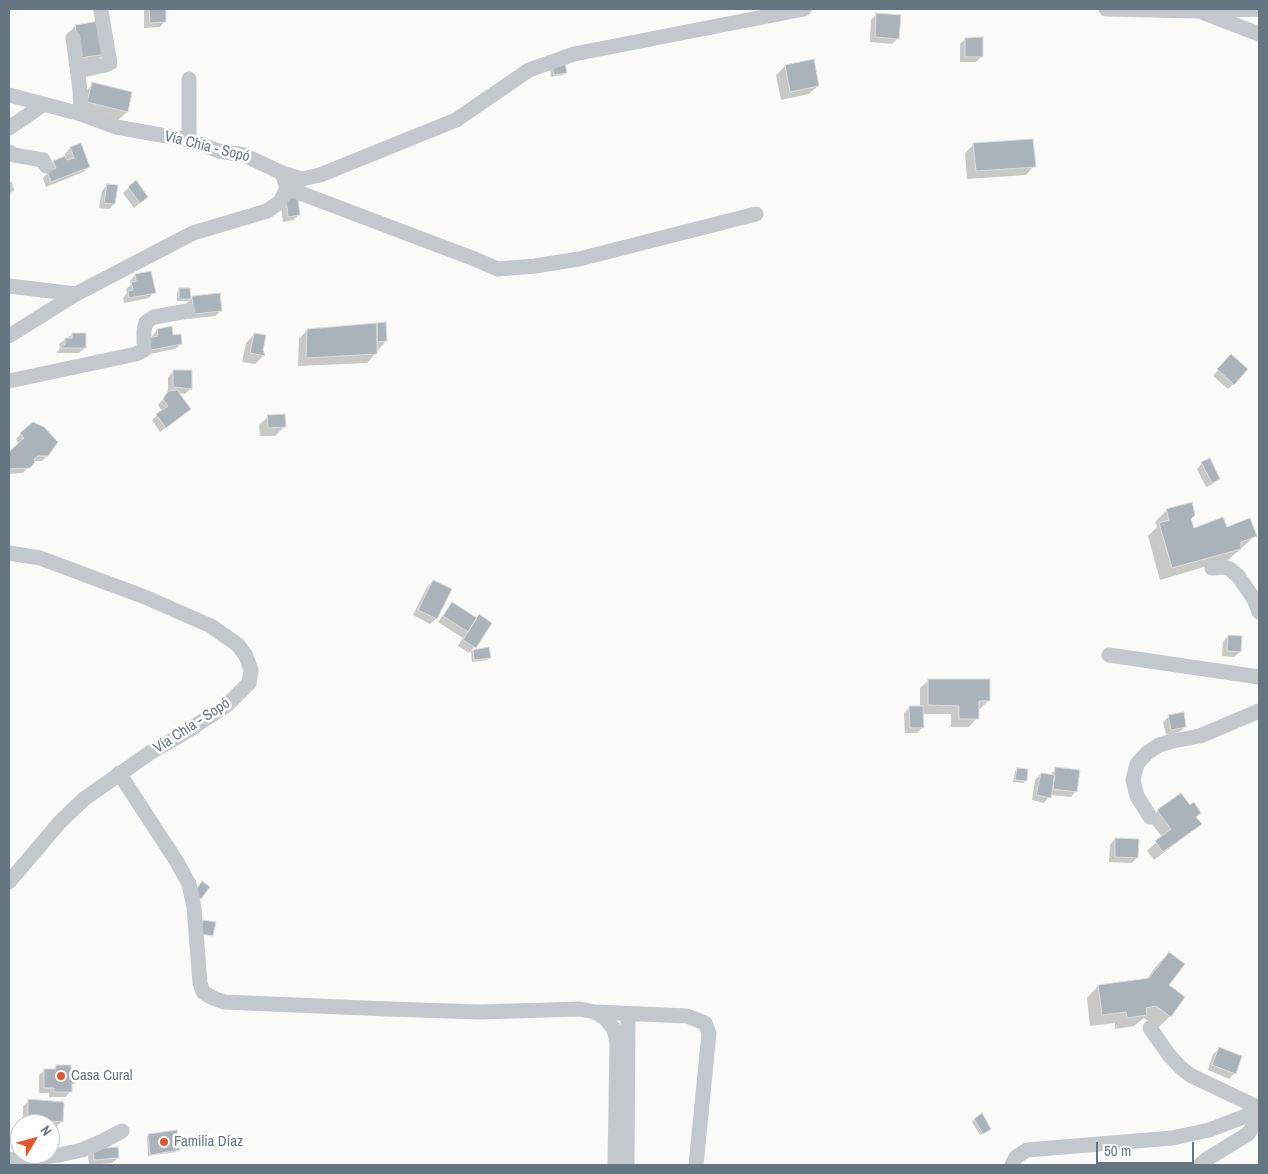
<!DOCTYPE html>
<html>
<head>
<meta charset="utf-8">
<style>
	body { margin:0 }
	#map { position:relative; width:1268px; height:1174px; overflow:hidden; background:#fafaf8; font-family:"Archivo Narrow",sans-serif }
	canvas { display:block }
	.frame { position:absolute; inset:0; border:10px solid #657683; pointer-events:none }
	.north { position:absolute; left:10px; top:1114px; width:50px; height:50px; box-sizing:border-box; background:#fff; border:1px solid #c1c8cd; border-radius:50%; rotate:53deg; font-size:14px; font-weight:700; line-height:20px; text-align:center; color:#657683 }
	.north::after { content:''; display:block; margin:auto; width:18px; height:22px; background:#e4572e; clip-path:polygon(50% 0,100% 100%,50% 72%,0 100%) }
	.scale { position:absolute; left:1096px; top:1142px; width:98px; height:22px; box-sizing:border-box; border:2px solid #657683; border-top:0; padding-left:6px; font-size:15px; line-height:18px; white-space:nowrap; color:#657683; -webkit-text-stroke:4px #fff; paint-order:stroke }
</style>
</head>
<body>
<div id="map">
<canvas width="1268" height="1174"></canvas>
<div class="frame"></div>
<div class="north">N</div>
<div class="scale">50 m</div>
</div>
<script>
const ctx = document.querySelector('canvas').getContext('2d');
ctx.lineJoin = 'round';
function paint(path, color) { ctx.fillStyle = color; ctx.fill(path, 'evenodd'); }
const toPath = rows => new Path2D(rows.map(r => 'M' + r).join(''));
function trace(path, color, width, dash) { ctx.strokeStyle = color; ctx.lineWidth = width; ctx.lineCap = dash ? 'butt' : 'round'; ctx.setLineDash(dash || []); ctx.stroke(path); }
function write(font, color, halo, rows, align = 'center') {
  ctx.font = font + ' "Archivo Narrow",sans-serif'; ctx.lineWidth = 5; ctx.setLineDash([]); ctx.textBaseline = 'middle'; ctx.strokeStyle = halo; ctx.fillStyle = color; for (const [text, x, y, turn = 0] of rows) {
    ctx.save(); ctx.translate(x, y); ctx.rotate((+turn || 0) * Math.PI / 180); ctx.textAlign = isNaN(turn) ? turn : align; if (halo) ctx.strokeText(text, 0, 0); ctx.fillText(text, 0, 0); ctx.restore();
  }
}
const shadow = toPath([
	[146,9,165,9,165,21,160,27,144,28,144,11],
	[877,14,898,38,892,44,870,42,871,20],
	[75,26,104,54,96,62,72,66,67,35],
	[965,39,982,56,976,62,960,62,960,44],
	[813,61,818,86,809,94,781,100,776,75,785,66],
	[550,67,565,73,563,75,551,77],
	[93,84,131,93,127,112,118,120,80,111,84,93],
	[80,144,89,167,83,172,46,187,43,178,48,173,48,167,54,162,66,157,65,154,70,148],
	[974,144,1034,166,1026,175,967,179,965,153],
	[9,182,12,182,14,190,9,195],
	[136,182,147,197,134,208,123,193],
	[107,185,114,204,109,209,99,208,102,191],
	[287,200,299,215,293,220,283,222,281,205],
	[135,275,154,292,149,298,124,303,123,298,127,293,126,289,131,285,130,281],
	[189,289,190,301,177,301,177,292,180,290],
	[193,297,221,311,215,316,189,319,187,303],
	[171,328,172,337,181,344,175,349,145,355,152,339,152,336,157,330],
	[307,330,386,341,367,363,298,366,299,339],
	[73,334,85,348,79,353,56,353,60,349,59,344],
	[255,334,263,356,255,364,242,362,246,343],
	[1226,361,1233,384,1228,389,1213,376],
	[174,371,191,388,185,394,178,393,184,414,160,432,152,420,162,411,158,405,168,394,168,377],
	[268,417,284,427,275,436,260,436,259,425],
	[21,434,48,455,42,461,33,461,23,473,9,474,9,454,19,444,16,439],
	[1202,463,1218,478,1213,484,1206,487,1197,469],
	[1167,510,1189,519,1193,530,1226,528,1255,536,1228,560,1160,580,1148,536,1157,527,1155,522],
	[433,581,450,590,436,619,430,624,413,615,427,587],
	[452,603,476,619,490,623,471,651,488,649,490,658,487,660,472,662,471,651,469,653,458,646,463,638,438,622],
	[1228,636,1240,652,1234,657,1222,656,1223,642],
	[929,680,988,701,980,709,977,709,977,718,969,727,951,727,951,714,922,714,923,727,917,733,905,733,904,713,910,707,920,707,920,688],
	[1169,716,1185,727,1179,732,1166,735,1163,722],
	[1056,768,1076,791,1071,797,1050,795,1044,803,1032,800,1035,780,1041,774,1050,776],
	[1017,769,1026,781,1023,783,1013,782,1015,771],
	[1158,811,1195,817,1200,823,1191,832,1154,860,1147,851,1162,837,1149,820],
	[1115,839,1137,857,1132,863,1109,862,1110,845],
	[1169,953,1168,985,1184,997,1170,1016,1158,1028,1144,1018,1134,1026,1115,1029,1115,1023,1090,1026,1087,998,1098,986,1146,980,1157,965],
	[1219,1049,1235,1073,1229,1079,1208,1070,1213,1054],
	[57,1066,70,1071,76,1082,70,1087,70,1092,65,1097,49,1097,49,1093,39,1093,39,1075,45,1070,53,1070],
	[29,1101,62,1121,56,1127,50,1127,50,1124,23,1124,23,1106],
	[974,1120,987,1131,980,1135,972,1122],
	[149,1135,178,1149,176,1152,148,1156,147,1137],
	[94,1151,118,1158,112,1163,89,1165,88,1156]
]);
const building = toPath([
	[149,9,166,9,166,22,150,23,149,9],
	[876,13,901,15,899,39,875,37,876,13],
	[100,21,106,54,80,58,75,25,100,21],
	[983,37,983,57,965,57,965,38,983,37],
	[814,59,819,86,790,92,785,65,814,59],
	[565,62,567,73,554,75,552,64,565,62],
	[92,82,132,92,128,112,87,102,92,82],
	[1033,139,1036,167,976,171,973,143,1033,139],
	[81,143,90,167,51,182,47,172,56,168,53,161,65,156,67,160,74,158,70,147,81,143],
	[136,180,148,197,140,203,128,187,136,180],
	[107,184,118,185,115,204,104,203,107,184],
	[298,197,300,215,288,217,286,198,298,197],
	[151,271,156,293,129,298,128,291,133,290,131,282,136,281,135,274,151,271],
	[179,288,190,288,191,299,179,299,179,288],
	[220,293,222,311,194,314,192,296,220,293],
	[386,322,387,341,377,342,377,323,386,322],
	[377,323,377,354,306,358,307,329,377,323],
	[172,326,173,335,181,334,182,344,151,350,148,338,158,336,157,329,172,326],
	[72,333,86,333,86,348,61,348,61,345,65,345,65,338,72,338,72,333],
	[254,333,266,335,263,350,265,356,250,353,254,333],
	[1231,354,1248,369,1234,385,1217,369,1231,354],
	[173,370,192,370,192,389,173,387,173,370],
	[177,390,191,409,166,428,156,414,168,406,163,399,168,391,177,390],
	[285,414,286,427,268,428,267,415,285,414],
	[33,422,44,427,58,442,48,456,38,456,34,459,35,462,30,468,9,469,9,452,24,438,20,433,33,422],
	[1210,458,1220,479,1212,483,1201,462,1210,458],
	[1192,502,1195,515,1191,519,1194,528,1223,517,1227,527,1250,518,1257,536,1241,542,1241,549,1172,568,1159,523,1169,520,1166,509,1192,502],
	[433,580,452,589,437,619,418,610,433,580],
	[452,602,477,618,468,632,443,616,452,602],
	[479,614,492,623,476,648,463,640,479,614],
	[1228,635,1242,636,1241,652,1227,651,1228,635],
	[489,647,491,658,474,660,473,650,489,647],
	[928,679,990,679,990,701,979,701,979,719,959,719,959,706,928,705,928,679],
	[909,706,923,706,924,728,910,728,909,706],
	[1184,712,1186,727,1171,730,1168,715,1184,712],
	[1055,767,1080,770,1077,792,1053,789,1055,767],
	[1017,768,1028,769,1027,781,1015,780,1017,768],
	[1041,773,1055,775,1051,798,1036,795,1041,773],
	[1181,793,1190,805,1194,802,1201,813,1196,817,1202,824,1163,852,1155,841,1171,829,1157,810,1181,793],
	[1115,838,1139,839,1138,858,1115,857,1115,838],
	[202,881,210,887,201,899,193,894,202,881],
	[203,920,216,922,213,936,201,934,203,920],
	[1169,952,1185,964,1169,985,1185,997,1171,1017,1156,1006,1146,1008,1147,1015,1127,1018,1126,1012,1102,1015,1098,985,1149,978,1169,952],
	[1219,1047,1242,1056,1236,1074,1212,1065,1219,1047],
	[56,1065,71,1065,71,1070,78,1070,77,1082,72,1082,72,1092,54,1092,54,1088,44,1088,44,1069,56,1069,56,1065],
	[28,1099,64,1102,63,1122,28,1120,28,1099],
	[982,1113,991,1129,983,1134,974,1119,982,1113],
	[177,1130,180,1150,150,1155,148,1134,177,1130],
	[118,1147,119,1158,94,1160,93,1149,118,1147]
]);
const minor = toPath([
	[1106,9,1197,11,1259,9],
	[1204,13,1259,34],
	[73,38,80,90,81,114],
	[77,71,105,65,110,63,101,11],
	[189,79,189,140],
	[9,95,81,114,116,127,189,140,219,151,244,155,282,173,287,188,280,202,267,211,193,233,76,294,9,336],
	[9,128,44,104],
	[9,152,14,155,43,160,46,166],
	[282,173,302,179,320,175,456,120,529,70,574,54,804,9],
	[287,188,472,258,498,269,535,266,579,259,756,214],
	[9,286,76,294],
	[9,381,136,354,144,350,144,331,146,322,154,317,188,311],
	[9,553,40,558,145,597,211,626,238,645,246,656,251,670,249,683,227,705,181,735,151,752,84,799,60,822,9,882],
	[1212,568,1223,567,1230,569,1238,576,1254,599,1259,612],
	[1109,655,1259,677],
	[119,773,177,862,189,884,194,907,200,983,203,992,213,998,224,1002,389,1009,480,1012,580,1009,595,1012,605,1018,614,1029,617,1043,615,1165],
	[1150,817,1137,796,1133,780,1137,764,1147,753,1159,745,1173,741,1200,736,1259,711],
	[595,1012,687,1016,705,1023,709,1033,696,1165],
	[1150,1028,1169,1055,1180,1067,1190,1075,1259,1108],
	[9,1159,14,1160,59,1155,82,1150,103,1141,122,1131],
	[627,1165,628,1014],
	[1012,1165,1016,1157,1027,1150,1172,1138,1209,1130,1259,1111],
	[1200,1165,1207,1159,1248,1134,1255,1123,1258,1112]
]);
const markers = [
	[61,1076,5,"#e4572e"],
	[164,1142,5,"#e4572e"]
];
const streetNames = [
	["Vía Chía - Sopó",207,147,14],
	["Vía Chía - Sopó",192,726,-33]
];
const poiNames = [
	["Casa Cural",71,1076],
	["Familia Díaz",174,1142]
];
paint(shadow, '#0003');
paint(building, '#aab3b9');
trace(building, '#dcdcda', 1);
trace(minor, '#c3c8cc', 15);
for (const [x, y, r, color] of markers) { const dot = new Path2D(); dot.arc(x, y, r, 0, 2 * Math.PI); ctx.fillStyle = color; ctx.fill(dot); trace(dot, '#fff', 2); }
write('15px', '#657683', '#fff', streetNames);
write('15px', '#657683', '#fff', poiNames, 'left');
</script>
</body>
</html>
